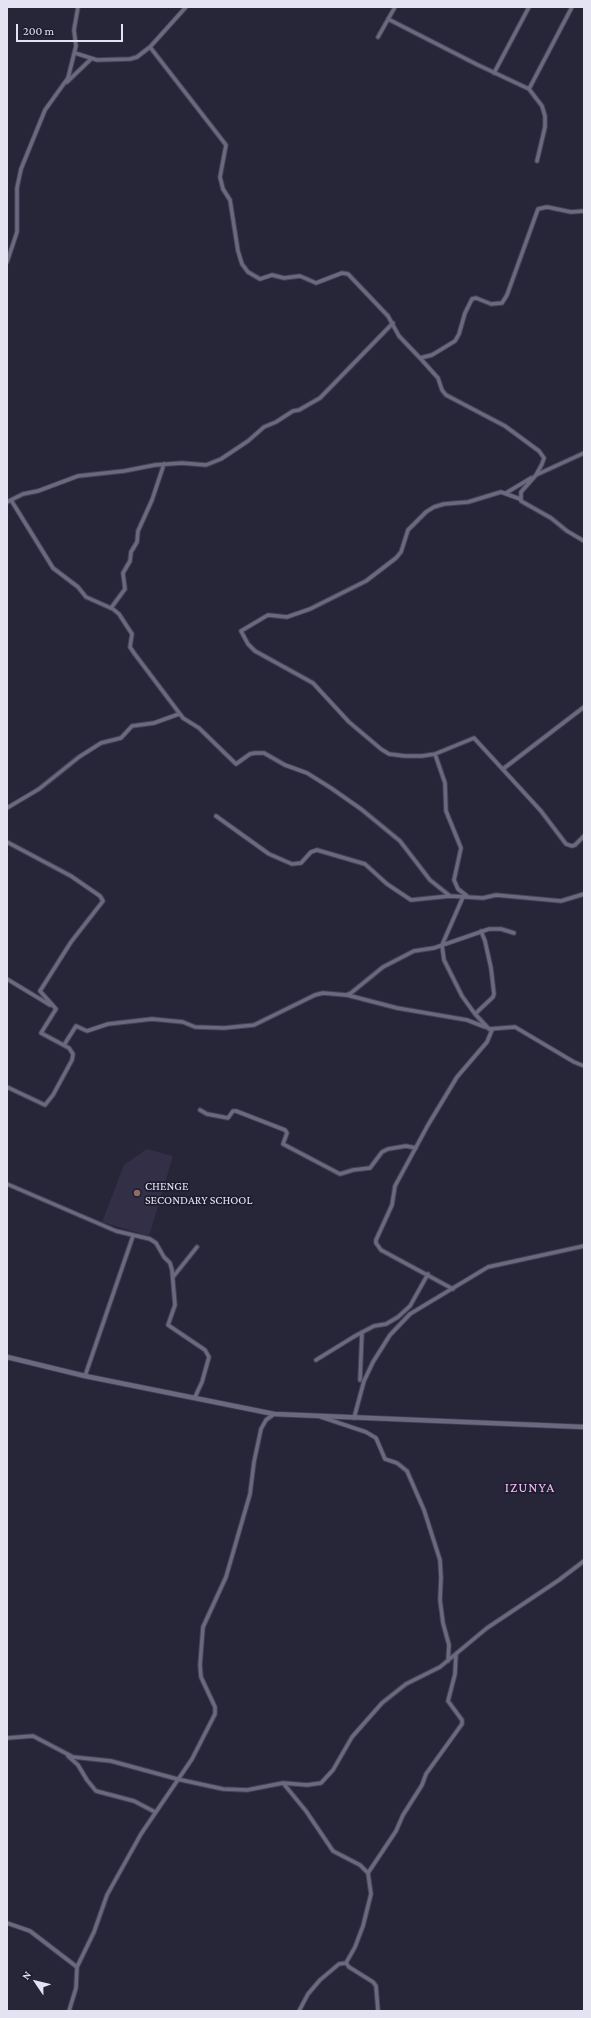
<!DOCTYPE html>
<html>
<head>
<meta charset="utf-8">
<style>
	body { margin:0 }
	#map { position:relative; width:591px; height:2018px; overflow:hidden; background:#272639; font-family:"Crimson Pro",serif }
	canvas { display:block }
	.frame { position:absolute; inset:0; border:8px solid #e4e3f1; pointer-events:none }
	.north { position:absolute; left:16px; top:1962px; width:40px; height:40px; -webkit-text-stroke:3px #1e1c2f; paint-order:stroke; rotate:305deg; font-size:11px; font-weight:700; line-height:16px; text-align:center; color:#e4e3f1 }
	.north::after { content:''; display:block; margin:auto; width:14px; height:18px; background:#e4e3f1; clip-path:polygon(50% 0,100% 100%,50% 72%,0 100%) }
	.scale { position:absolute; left:16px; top:24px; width:107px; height:18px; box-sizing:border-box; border:2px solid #e4e3f1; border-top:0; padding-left:5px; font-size:12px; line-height:14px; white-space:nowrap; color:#e4e3f1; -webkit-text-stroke:3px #1e1c2f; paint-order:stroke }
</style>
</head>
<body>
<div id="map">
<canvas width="591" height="2018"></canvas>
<div class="frame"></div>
<div class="north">N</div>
<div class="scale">200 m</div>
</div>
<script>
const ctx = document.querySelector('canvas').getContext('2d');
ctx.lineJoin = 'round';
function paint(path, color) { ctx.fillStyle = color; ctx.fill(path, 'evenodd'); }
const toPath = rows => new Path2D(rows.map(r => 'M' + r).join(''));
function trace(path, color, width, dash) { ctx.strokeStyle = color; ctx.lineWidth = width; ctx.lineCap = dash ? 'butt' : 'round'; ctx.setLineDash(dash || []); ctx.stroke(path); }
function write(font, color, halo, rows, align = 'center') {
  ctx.font = font + ' "Crimson Pro",serif'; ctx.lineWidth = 3.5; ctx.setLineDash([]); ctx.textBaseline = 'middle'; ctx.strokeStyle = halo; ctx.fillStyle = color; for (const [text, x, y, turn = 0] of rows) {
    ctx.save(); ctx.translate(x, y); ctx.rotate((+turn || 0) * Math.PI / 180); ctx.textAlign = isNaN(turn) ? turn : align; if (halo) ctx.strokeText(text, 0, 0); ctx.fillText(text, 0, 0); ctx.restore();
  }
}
const built = toPath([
	[147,1149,173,1156,149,1236,102,1222,124,1165]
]);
const minor = toPath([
	[388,19,476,64,529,89],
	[378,37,395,7],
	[150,47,226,145,220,177,223,189,230,200,238,251,242,264,248,272,260,279,272,275,284,278,300,276,316,283,342,273,348,274,388,316,399,336,420,358,432,355,455,341,459,334,465,313,472,299,476,298,491,304,502,303,507,295,538,209,547,207,571,212,584,211],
	[75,53,97,60,130,59,137,57,150,47,186,7],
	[494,73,529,7],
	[67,82,90,60],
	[537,161,545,127,545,116,542,106,529,89,572,7],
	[7,262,17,232,17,188,21,169,45,110,68,78,76,46,74,30,78,7],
	[420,358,438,378,442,390,446,395,505,426,539,451,544,458,542,464,536,475,521,492,521,501,551,518,567,531,584,541],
	[536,475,584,453],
	[506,493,531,478],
	[520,499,501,492,468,502,444,504,434,507,426,512,408,530,401,552,396,558,366,581,310,609,287,617,268,615,241,631,248,644,255,651,313,683,349,722,381,749,389,754,405,756,422,756,435,754,474,738,541,811,566,844,572,846,575,845,584,836],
	[11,500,53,568,78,587,86,597,113,609,119,614,132,634,130,647,134,653,183,718,199,728,236,764,250,754,255,753,264,753,285,765,307,773,331,788,361,809,400,841,430,880,450,896],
	[7,502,23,494,38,491,78,476,124,471,155,465,182,463,206,465,221,459,248,441,264,427,276,422,293,411,299,410,320,398,393,323],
	[111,608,125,589,123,573,130,561,131,552,137,542,138,531,152,500,164,464],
	[435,754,445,783,446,811,461,848,454,880,458,889,467,896],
	[503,769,584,707],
	[7,808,39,789,79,757,101,743,121,738,132,726,154,723,179,714],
	[216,816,269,854,292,864,301,863,311,852,317,850,365,864,387,884,411,900,450,896,483,898,496,895,561,901,584,894],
	[7,842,71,876,100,896,103,901,71,942,40,991,56,1009,41,1033,69,1048,73,1054,72,1060,53,1095,45,1105,7,1087],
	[463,897,442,945,444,960,462,996,475,1014,489,1029,515,1027,574,1062,584,1066],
	[7,979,50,1005],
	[347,995,397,1008,467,1020,485,1027],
	[475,1014,493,997,494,994,491,968,485,941,481,931],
	[64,1045,76,1026,87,1031,108,1024,152,1019,183,1022,195,1027,224,1028,254,1025,315,995,323,993,346,995,351,993,383,967,414,951,434,948,489,929,501,929,514,933],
	[200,1110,207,1114,228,1118,233,1111,236,1111,285,1130,287,1133,283,1144,340,1174,353,1170,370,1168,382,1152,388,1149,406,1146,416,1148],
	[7,1184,116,1231,150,1239,156,1243,164,1257,170,1263,172,1270,175,1305,168,1325,205,1350,209,1357,202,1382,195,1397],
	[173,1277,197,1247],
	[453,1289,381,1250,376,1243,376,1240,392,1205,395,1186,428,1125,457,1077,487,1042,492,1030],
	[316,1360,355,1336,374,1326,386,1324,398,1317,410,1306,428,1274],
	[85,1376,133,1236],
	[360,1380,362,1332],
	[321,1417,366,1432,376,1438,385,1459,397,1463,407,1471,424,1510,440,1560,441,1578,440,1600,443,1623,449,1645,448,1661],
	[354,1418,364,1381,373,1362,390,1335,410,1314,488,1267,584,1246],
	[7,1738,33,1736,73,1757,111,1761,177,1779,223,1789,247,1790,283,1783,307,1785,321,1783,333,1770,352,1737,382,1703,406,1684,440,1667,487,1628,559,1580,584,1561],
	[68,1756,78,1765,87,1780,96,1791,134,1801,155,1812],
	[283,1783,306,1811,333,1851,360,1865,368,1873,371,1894,363,1926,355,1947,346,1963,349,1967,373,1982,376,1986,378,2011],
	[368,1873,396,1831,403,1815,422,1785,426,1774,462,1724,462,1720,448,1701,455,1674,456,1654],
	[7,1923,30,1931,77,1967],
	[69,2011,76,1988,77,1967,94,1932,107,1895,141,1834,192,1759,215,1714,215,1707,201,1677,200,1665,203,1627,226,1577,250,1494,254,1462,261,1429,266,1420,274,1414],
	[299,2011,308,1994,320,1980,339,1964,346,1963]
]);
const tertiary = toPath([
	[7,1357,85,1376,274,1414,584,1427]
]);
const markers = [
	[137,1193,4,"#8d6e63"]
];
const poiNames = [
	["CHENGE",145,1186],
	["SECONDARY SCHOOL",145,1200]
];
const quarterNames = [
	["IZUNYA",530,1488]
];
paint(built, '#322f47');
trace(minor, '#434152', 5.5);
trace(tertiary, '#434152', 6);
trace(minor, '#6a697f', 3.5);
trace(tertiary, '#6a697f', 4.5);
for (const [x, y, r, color] of markers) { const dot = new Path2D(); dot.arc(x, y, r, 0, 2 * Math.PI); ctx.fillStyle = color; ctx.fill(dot); trace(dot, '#1e1c2f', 1.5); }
write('12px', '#e4e3f1', '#1e1c2f', poiNames, 'left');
ctx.letterSpacing = '1px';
write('14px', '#f6bcf6', '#1e1c2f', quarterNames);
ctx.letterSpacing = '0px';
</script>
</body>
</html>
